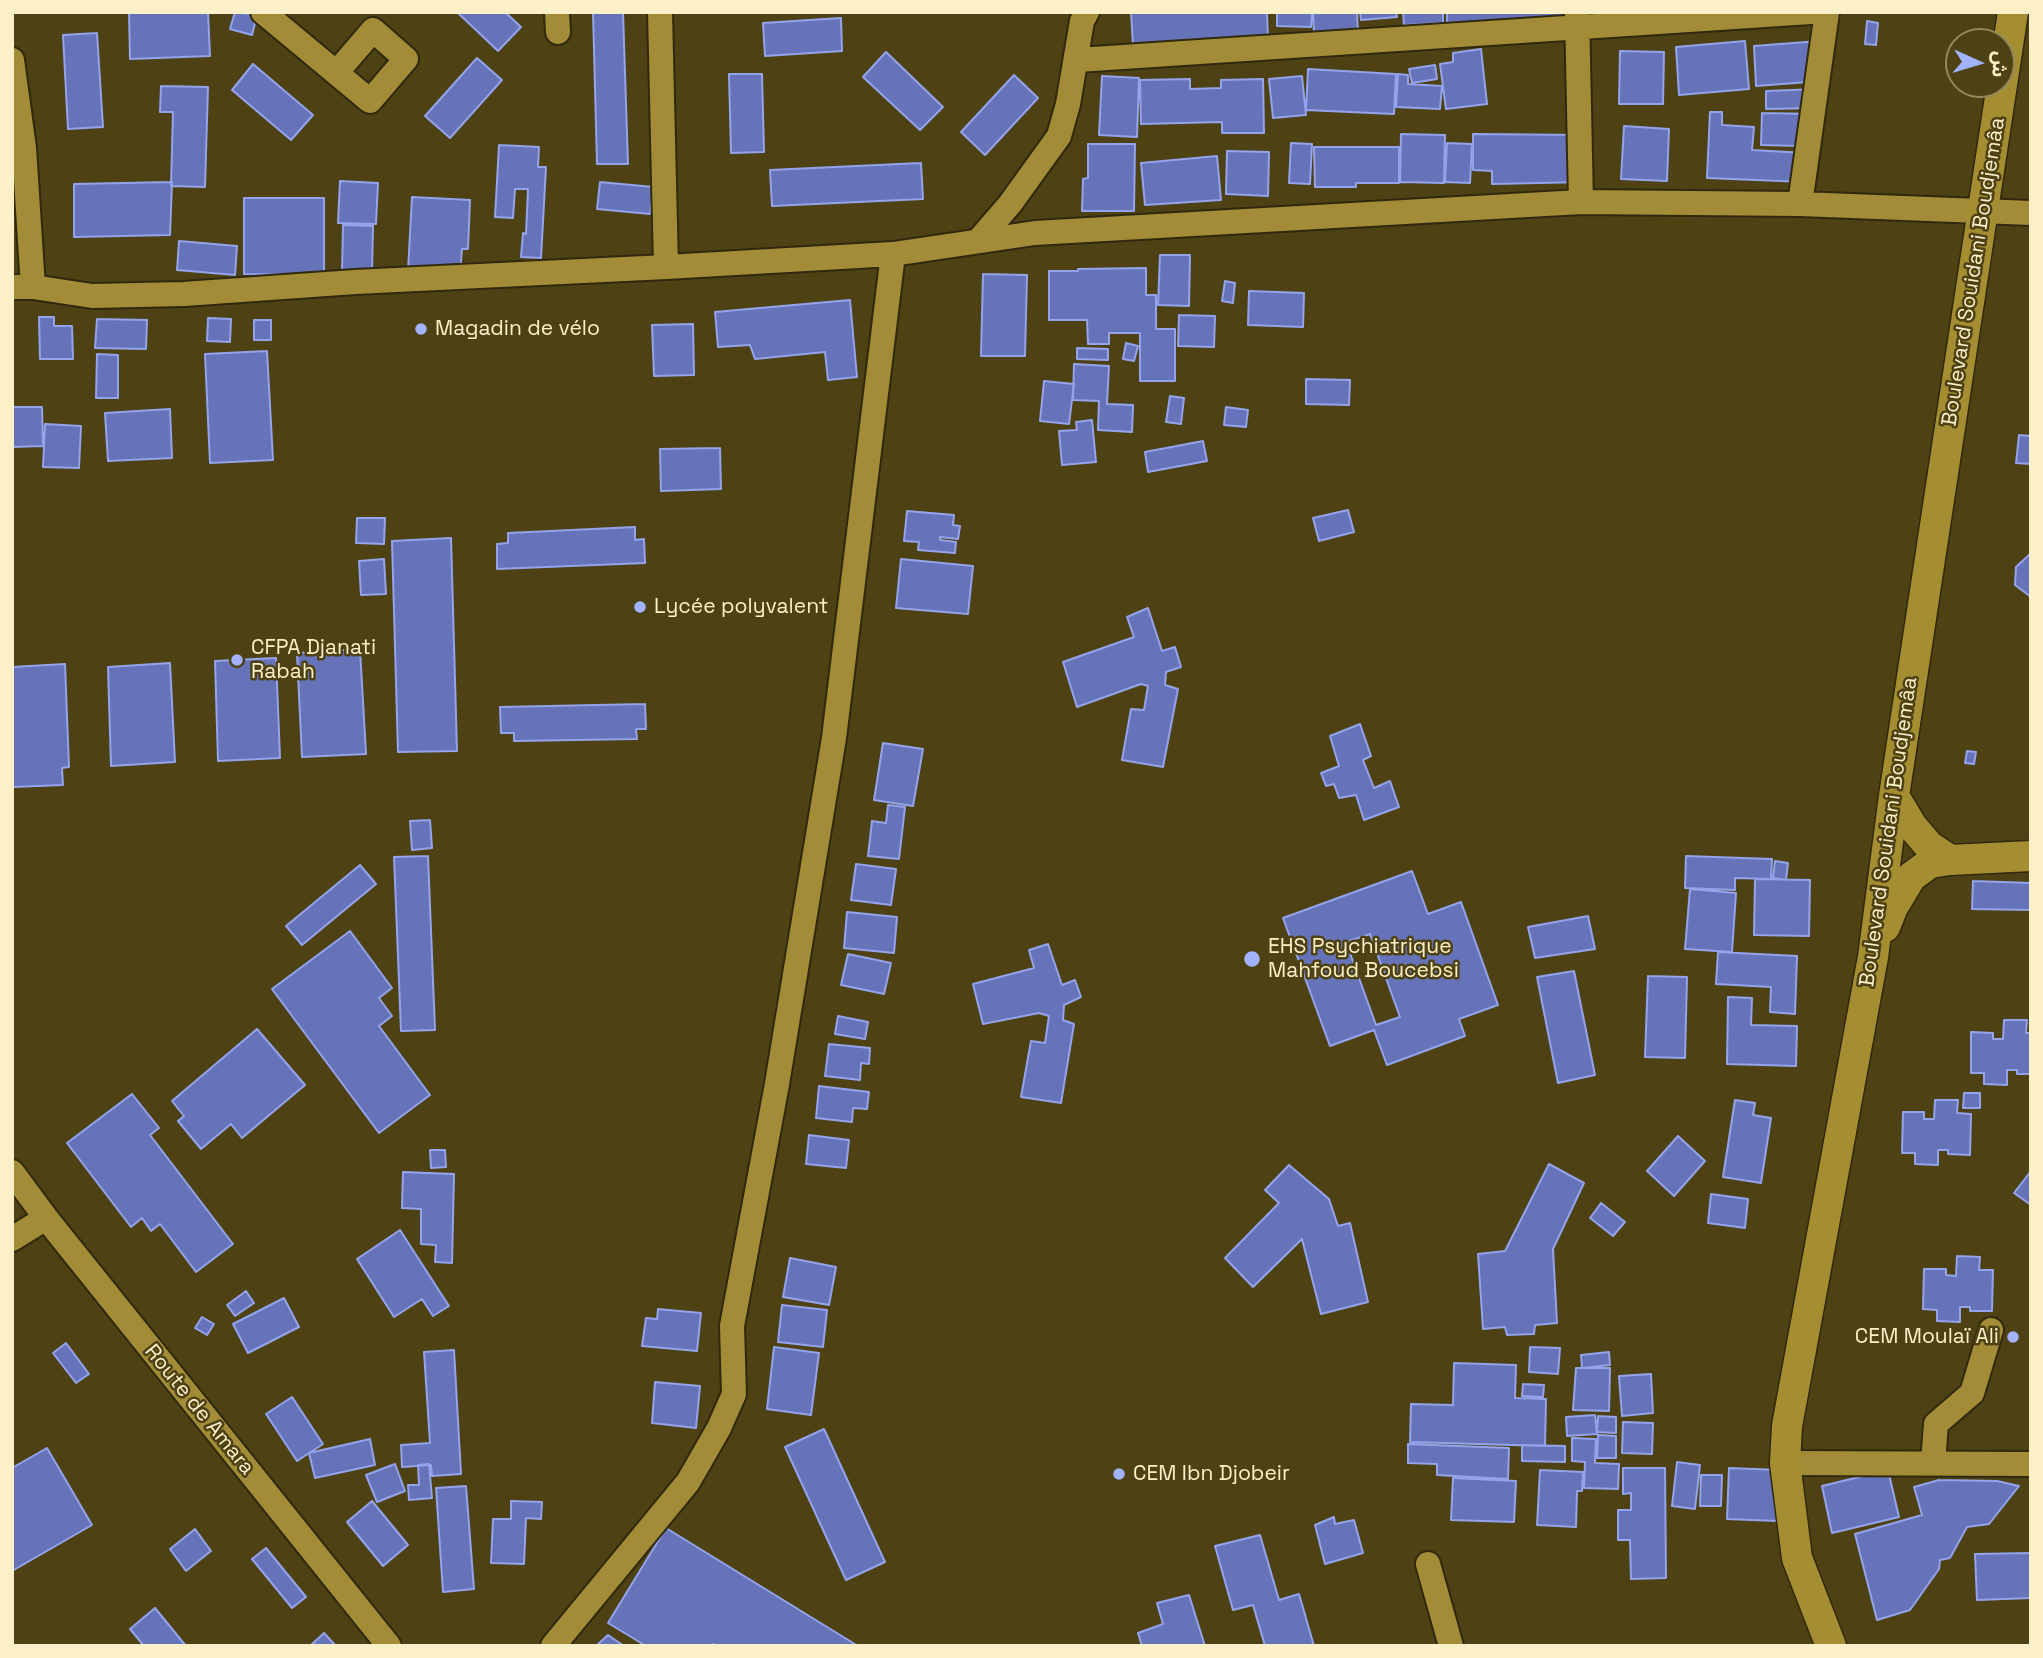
<!DOCTYPE html>
<html>
<head>
<meta charset="utf-8">
<style>
	body { margin:0 }
	#map { position:relative; width:2043px; height:1658px; overflow:hidden; background:#4e4215; font-family:"Space Grotesk","Noto Sans Arabic",sans-serif }
	canvas { display:block }
	.frame { position:absolute; inset:0; border:14px solid #fbf0c7; pointer-events:none }
	.north { position:absolute; left:1945px; top:28px; width:70px; height:70px; box-sizing:border-box; background:#4e4215; border:2px solid #93885c; border-radius:50%; rotate:94deg; font-size:19px; font-weight:700; line-height:28px; text-align:center; color:#fbf0c7 }
	.north::after { content:''; display:block; margin:auto; width:24px; height:32px; background:#a2b2fd; clip-path:polygon(50% 0,100% 100%,50% 72%,0 100%) }
</style>
</head>
<body>
<div id="map">
<canvas width="2043" height="1658"></canvas>
<div class="frame"></div>
<div class="north">ش</div>
</div>
<script>
const ctx = document.querySelector('canvas').getContext('2d');
ctx.lineJoin = 'round';
function paint(path, color) { ctx.fillStyle = color; ctx.fill(path, 'evenodd'); }
const toPath = rows => new Path2D(rows.map(r => 'M' + r).join(''));
function trace(path, color, width, dash) { ctx.strokeStyle = color; ctx.lineWidth = width; ctx.lineCap = dash ? 'butt' : 'round'; ctx.setLineDash(dash || []); ctx.stroke(path); }
function write(font, color, halo, rows, align = 'center') {
  ctx.font = font + ' "Space Grotesk",sans-serif'; ctx.lineWidth = 5; ctx.setLineDash([]); ctx.textBaseline = 'middle'; ctx.strokeStyle = halo; ctx.fillStyle = color; for (const [text, x, y, turn = 0] of rows) {
    ctx.save(); ctx.translate(x, y); ctx.rotate((+turn || 0) * Math.PI / 180); ctx.textAlign = isNaN(turn) ? turn : align; if (halo) ctx.strokeText(text, 0, 0); ctx.fillText(text, 0, 0); ctx.restore();
  }
}
const building = toPath([
	[129,12,208,12,210,56,130,59,129,12],
	[235,12,257,15,252,35,230,29,235,12],
	[457,12,505,12,521,27,498,51,457,12],
	[593,12,623,12,628,164,597,164,593,12],
	[1131,12,1267,12,1268,40,1133,46,1131,12],
	[1277,12,1312,12,1311,27,1277,26,1277,12],
	[1313,12,1357,12,1358,33,1314,35,1313,12],
	[1360,12,1396,12,1397,17,1361,20,1360,12],
	[1403,12,1443,12,1443,23,1404,25,1403,12],
	[1447,12,1576,12,1576,18,1447,23,1447,12],
	[841,18,842,51,765,56,763,23,841,18],
	[1867,21,1878,23,1876,45,1865,44,1867,21],
	[97,33,103,127,68,129,63,35,97,33],
	[1745,41,1749,89,1679,95,1676,47,1745,41],
	[1819,41,1822,81,1756,86,1754,46,1819,41],
	[1481,49,1487,104,1446,109,1440,64,1453,62,1453,53,1481,49],
	[1620,51,1664,52,1663,104,1619,104,1620,51],
	[886,52,943,107,920,130,863,77,886,52],
	[477,58,502,80,450,138,425,116,477,58],
	[253,64,313,115,291,140,232,90,253,64],
	[1435,65,1437,79,1412,83,1409,69,1435,65],
	[1308,69,1396,74,1394,114,1306,110,1308,69],
	[729,74,762,74,764,152,731,153,729,74],
	[1398,74,1408,75,1408,84,1442,86,1440,109,1396,107,1398,74],
	[1014,75,1038,98,985,155,961,132,1014,75],
	[1102,76,1139,78,1137,137,1099,135,1102,76],
	[1302,76,1306,115,1273,118,1269,79,1302,76],
	[1190,79,1190,89,1221,88,1221,80,1263,79,1264,133,1222,133,1222,122,1141,124,1140,80,1190,79],
	[161,86,208,87,205,187,171,186,173,112,160,112,161,86],
	[1819,89,1819,108,1766,109,1766,91,1819,89],
	[1710,112,1722,112,1722,125,1754,127,1752,150,1806,153,1805,182,1707,178,1710,112],
	[1762,113,1815,114,1799,146,1761,145,1762,113],
	[1624,126,1669,129,1667,181,1621,179,1624,126],
	[1401,134,1445,135,1444,183,1400,182,1401,134],
	[1473,134,1585,135,1585,182,1492,184,1492,171,1473,170,1473,134],
	[1291,143,1312,144,1310,184,1289,183,1291,143],
	[1447,143,1472,144,1470,183,1445,182,1447,143],
	[1088,144,1135,144,1134,211,1082,211,1083,179,1088,178,1088,144],
	[499,145,539,147,538,167,546,167,541,258,521,257,523,233,526,234,528,189,515,189,513,218,495,217,499,145],
	[1314,147,1399,147,1399,183,1356,183,1356,187,1315,187,1314,147],
	[1227,151,1269,152,1268,196,1226,194,1227,151],
	[1217,156,1221,200,1145,205,1141,163,1217,156],
	[921,163,923,199,772,206,770,170,921,163],
	[340,181,378,183,376,224,338,223,340,181],
	[172,182,170,235,74,237,74,184,172,182],
	[600,182,653,187,650,214,597,209,600,182],
	[412,197,470,200,468,249,462,249,460,273,408,271,412,197],
	[244,198,324,198,324,275,244,274,244,198],
	[343,225,373,226,372,274,342,273,343,225],
	[179,241,237,246,235,275,177,270,179,241],
	[1160,255,1190,255,1189,306,1158,305,1160,255],
	[1146,268,1146,295,1156,295,1156,329,1175,329,1175,381,1140,381,1140,333,1109,333,1109,344,1088,344,1087,320,1049,320,1049,271,1078,271,1078,269,1146,268],
	[983,274,1027,275,1025,356,981,356,983,274],
	[1225,281,1235,283,1233,303,1222,301,1225,281],
	[1249,291,1304,293,1303,327,1248,325,1249,291],
	[850,300,857,377,828,380,825,352,755,359,750,345,718,347,715,312,850,300],
	[1179,315,1215,316,1214,347,1178,346,1179,315],
	[39,317,54,317,54,326,72,326,73,359,40,359,39,317],
	[208,318,231,319,230,342,207,341,208,318],
	[97,319,147,320,146,349,95,348,97,319],
	[254,320,271,320,271,340,254,340,254,320],
	[693,324,694,375,654,376,652,325,693,324],
	[1126,343,1138,346,1134,361,1123,359,1126,343],
	[1077,348,1108,349,1108,360,1077,359,1077,348],
	[267,351,273,460,210,463,205,354,267,351],
	[97,354,118,355,118,398,96,398,97,354],
	[1074,364,1109,366,1107,404,1133,405,1132,432,1098,430,1099,401,1073,400,1074,364],
	[1306,379,1350,380,1349,405,1306,404,1306,379],
	[1044,381,1074,384,1069,424,1040,421,1044,381],
	[1170,396,1184,398,1181,424,1166,422,1170,396],
	[12,407,42,407,43,446,12,447,12,407],
	[1226,407,1248,410,1246,427,1224,425,1226,407],
	[170,409,172,458,108,461,105,413,170,409],
	[1092,420,1096,462,1062,465,1059,431,1077,430,1076,422,1092,420],
	[45,424,81,426,79,468,43,467,45,424],
	[2019,435,2031,436,2031,464,2016,463,2019,435],
	[1203,441,1207,461,1148,472,1145,452,1203,441],
	[720,448,721,489,661,491,660,449,720,448],
	[1348,510,1354,532,1319,541,1313,518,1348,510],
	[907,511,954,515,953,525,960,526,958,539,940,537,940,540,956,542,955,553,918,550,919,542,904,541,907,511],
	[357,518,385,518,384,544,356,543,357,518],
	[635,527,635,540,644,539,645,563,497,569,497,544,508,543,508,533,635,527],
	[451,538,457,751,398,752,392,541,451,538],
	[2031,553,2031,597,2015,585,2016,567,2031,553],
	[384,559,386,594,361,595,359,561,384,559],
	[901,559,973,566,968,614,896,608,901,559],
	[1148,608,1162,651,1175,647,1181,667,1166,672,1165,685,1178,689,1163,767,1122,760,1131,709,1144,710,1148,686,1141,684,1077,707,1063,662,1134,637,1127,617,1148,608],
	[360,649,366,754,302,757,297,653,360,649],
	[276,658,280,758,218,761,215,661,276,658],
	[170,663,175,762,111,766,108,667,170,663],
	[65,664,69,767,62,768,63,785,13,787,12,667,65,664],
	[645,704,646,729,636,729,637,739,514,741,514,733,501,733,500,707,645,704],
	[1360,724,1371,756,1363,760,1374,788,1390,781,1399,807,1364,820,1356,795,1339,798,1334,784,1326,786,1321,773,1339,766,1330,736,1360,724],
	[883,743,923,749,913,806,874,800,883,743],
	[1967,751,1976,752,1974,764,1965,763,1967,751],
	[888,805,905,807,899,859,868,856,872,821,886,823,888,805],
	[430,820,432,848,412,850,410,821,430,820],
	[428,856,435,1030,401,1031,394,857,428,856],
	[1686,856,1772,859,1771,879,1735,878,1735,890,1685,888,1686,856],
	[1775,861,1788,863,1786,880,1773,878,1775,861],
	[856,864,896,869,891,905,851,900,856,864],
	[360,865,376,884,302,945,286,926,360,865],
	[1412,871,1428,914,1461,902,1498,1005,1459,1019,1465,1036,1387,1065,1374,1030,1330,1046,1283,918,1412,871],
	[1370,934,1400,1017,1376,1025,1346,942,1370,934],
	[1755,879,1810,880,1809,936,1754,935,1755,879],
	[1973,881,2031,883,2031,910,1972,909,1973,881],
	[1690,889,1736,893,1732,952,1685,949,1690,889],
	[847,912,897,917,894,953,844,948,847,912],
	[1588,916,1595,949,1535,958,1528,927,1588,916],
	[350,931,392,988,379,998,392,1016,379,1026,430,1095,379,1133,272,989,350,931],
	[1048,944,1062,985,1075,980,1081,997,1064,1005,1063,1020,1074,1024,1061,1103,1021,1097,1031,1041,1045,1043,1049,1016,1039,1013,983,1024,973,984,1034,968,1029,950,1048,944],
	[1718,952,1797,956,1795,1014,1770,1012,1771,987,1716,984,1718,952],
	[848,954,891,963,884,994,841,985,848,954],
	[1574,971,1595,1075,1558,1083,1537,977,1574,971],
	[1648,976,1687,977,1685,1058,1645,1057,1648,976],
	[1728,997,1752,998,1751,1025,1797,1026,1796,1066,1727,1064,1728,997],
	[838,1016,868,1022,865,1039,835,1034,838,1016],
	[2004,1020,2027,1020,2026,1033,2031,1033,2031,1074,2017,1074,2017,1070,2007,1070,2007,1085,1984,1084,1984,1073,1971,1073,1971,1032,1993,1033,1993,1039,2003,1039,2004,1020],
	[257,1029,305,1085,242,1138,231,1124,201,1149,178,1121,184,1116,172,1101,257,1029],
	[829,1044,870,1048,869,1064,861,1063,860,1080,825,1076,829,1044],
	[819,1086,869,1092,867,1109,853,1108,852,1122,816,1118,819,1086],
	[1964,1093,1980,1093,1980,1108,1963,1108,1964,1093],
	[132,1094,159,1128,150,1135,233,1244,196,1272,160,1224,151,1231,142,1218,131,1227,67,1143,132,1094],
	[1735,1100,1755,1103,1753,1115,1771,1118,1761,1183,1723,1177,1735,1100],
	[1935,1100,1958,1100,1957,1113,1971,1114,1970,1155,1948,1154,1948,1150,1938,1150,1938,1165,1915,1164,1915,1153,1902,1153,1903,1112,1924,1112,1924,1119,1934,1119,1935,1100],
	[809,1135,849,1140,846,1168,806,1164,809,1135],
	[1678,1136,1705,1161,1674,1196,1647,1171,1678,1136],
	[430,1150,445,1150,446,1167,431,1168,430,1150],
	[1549,1164,1584,1183,1553,1249,1557,1323,1535,1325,1534,1334,1507,1335,1505,1327,1483,1329,1478,1254,1505,1251,1549,1164],
	[1289,1165,1329,1199,1338,1226,1350,1223,1368,1302,1321,1314,1302,1239,1253,1287,1225,1258,1279,1203,1265,1190,1289,1165],
	[2031,1171,2031,1205,2014,1193,2031,1171],
	[403,1172,454,1174,452,1263,435,1262,436,1245,421,1244,421,1209,402,1208,403,1172],
	[1711,1194,1748,1199,1745,1228,1708,1223,1711,1194],
	[1601,1203,1625,1222,1613,1236,1590,1218,1601,1203],
	[400,1230,449,1306,433,1316,422,1299,394,1317,357,1259,400,1230],
	[1957,1256,1980,1257,1979,1270,1993,1270,1992,1311,1970,1311,1970,1307,1960,1307,1960,1322,1937,1321,1937,1310,1923,1309,1924,1269,1946,1269,1946,1275,1956,1276,1957,1256],
	[790,1258,836,1267,829,1305,783,1297,790,1258],
	[246,1291,254,1303,235,1316,227,1305,246,1291],
	[284,1298,299,1327,248,1353,233,1324,284,1298],
	[782,1305,827,1310,823,1347,778,1342,782,1305],
	[658,1309,701,1313,697,1351,642,1346,646,1318,657,1319,658,1309],
	[202,1317,214,1324,207,1335,195,1328,202,1317],
	[66,1343,89,1374,76,1383,53,1353,66,1343],
	[774,1347,819,1353,811,1415,767,1409,774,1347],
	[1530,1347,1560,1348,1558,1374,1529,1372,1530,1347],
	[454,1350,461,1474,432,1476,431,1465,402,1467,401,1445,430,1443,424,1352,454,1350],
	[1609,1352,1610,1365,1582,1368,1581,1355,1609,1352],
	[1454,1363,1516,1365,1515,1398,1546,1399,1545,1446,1410,1442,1411,1404,1453,1405,1454,1363],
	[1576,1368,1610,1368,1609,1411,1573,1410,1576,1368],
	[1651,1374,1653,1413,1622,1416,1619,1376,1651,1374],
	[655,1382,700,1386,696,1428,652,1423,655,1382],
	[1523,1384,1544,1385,1543,1397,1522,1396,1523,1384],
	[292,1397,323,1444,297,1461,266,1414,292,1397],
	[1595,1415,1597,1434,1567,1436,1566,1417,1595,1415],
	[1598,1416,1616,1417,1616,1433,1597,1432,1598,1416],
	[1623,1422,1653,1423,1652,1454,1622,1453,1623,1422],
	[824,1429,885,1562,846,1580,785,1447,824,1429],
	[1598,1435,1616,1436,1616,1458,1597,1458,1598,1435],
	[1572,1438,1596,1439,1595,1463,1619,1464,1618,1489,1584,1488,1585,1462,1572,1461,1572,1438],
	[370,1439,375,1465,315,1478,309,1453,370,1439],
	[1408,1444,1509,1448,1508,1479,1437,1475,1437,1464,1408,1463,1408,1444],
	[1522,1445,1565,1446,1565,1462,1522,1461,1522,1445],
	[47,1448,92,1525,12,1571,12,1468,47,1448],
	[1677,1462,1700,1465,1695,1509,1672,1506,1677,1462],
	[395,1464,405,1491,377,1502,366,1475,395,1464],
	[429,1464,432,1498,409,1500,408,1485,419,1485,418,1465,429,1464],
	[1623,1468,1665,1468,1666,1578,1631,1579,1630,1540,1618,1540,1618,1510,1631,1510,1631,1493,1623,1494,1623,1468],
	[1729,1468,1780,1470,1777,1521,1727,1519,1729,1468],
	[1540,1470,1583,1472,1582,1491,1577,1491,1576,1527,1537,1525,1540,1470],
	[1888,1470,1899,1517,1832,1533,1822,1486,1888,1470],
	[1701,1475,1722,1475,1721,1506,1700,1506,1701,1475],
	[1453,1478,1516,1481,1514,1522,1451,1520,1453,1478],
	[1939,1480,1997,1481,2019,1486,1989,1524,1967,1527,1950,1558,1940,1560,1939,1569,1910,1610,1877,1620,1855,1534,1922,1515,1914,1487,1939,1480],
	[466,1486,474,1589,443,1592,436,1488,466,1486],
	[372,1501,408,1545,383,1566,347,1522,372,1501],
	[511,1501,542,1502,541,1519,526,1518,524,1564,491,1563,493,1519,511,1519,511,1501],
	[1334,1517,1335,1524,1354,1520,1363,1553,1325,1564,1315,1525,1334,1517],
	[666,1528,858,1646,717,1646,713,1644,712,1646,646,1646,608,1623,666,1528],
	[195,1529,211,1551,186,1571,170,1549,195,1529],
	[1260,1535,1279,1600,1299,1594,1314,1646,1265,1646,1253,1605,1233,1610,1215,1546,1260,1535],
	[266,1548,306,1597,292,1608,252,1559,266,1548],
	[2031,1553,2031,1598,1977,1600,1975,1554,2031,1553],
	[1189,1595,1205,1646,1142,1646,1138,1633,1163,1624,1157,1603,1189,1595],
	[155,1608,186,1646,144,1646,130,1629,155,1608],
	[324,1633,336,1646,310,1646,324,1633],
	[608,1635,624,1646,596,1646,608,1635]
]);
const minor = toPath([
	[263,12,370,101,406,59,373,30,337,72],
	[557,12,558,32],
	[660,12,666,267],
	[1577,12,1581,202],
	[12,60,24,148,33,287],
	[1077,60,1811,12],
	[1800,204,1827,12],
	[978,241,1010,204,1059,136,1068,104,1082,21,1087,12],
	[12,287,33,287,92,296,184,294,355,282,666,267,893,254,1035,233,1581,202,1800,204,2031,213],
	[12,1172,46,1218,389,1646],
	[12,1239,46,1218],
	[1785,1463,2031,1464],
	[1933,1463,1936,1424,1972,1393,1991,1330],
	[1428,1564,1451,1646],
	[553,1646,688,1482,719,1428,734,1394,732,1326,777,1084,834,738,893,254]
]);
const major = toPath([
	[1894,796,1912,826,1929,846,1950,860],
	[1885,927,1893,907,1911,877,1930,863,1950,860,2031,856],
	[1831,1646,1797,1558,1785,1463,1787,1426,1873,957,1894,796,2013,12]
]);
const markers = [
	[421,329,7,"#a2b2fd"],
	[640,607,7,"#a2b2fd"],
	[237,660,7,"#a2b2fd"],
	[1252,959,9,"#a2b2fd"],
	[2013,1337,7,"#a2b2fd"],
	[1119,1474,7,"#a2b2fd"]
];
const streetNames = [
	["Boulevard Souidani Boudjemâa",1974,272,-81],
	["Boulevard Souidani Boudjemâa",1889,832,-82],
	["Route de Amara",199,1410,51]
];
const poiNames = [
	["Magadin de vélo",435,329],
	["Lycée polyvalent",654,607],
	["CFPA Djanati",251,648],
	["Rabah",251,672],
	["EHS Psychiatrique",1268,947],
	["Mahfoud Boucebsi",1268,971],
	["CEM Moulaï Ali",1999,1337,"right"],
	["CEM Ibn Djobeir",1133,1474]
];
paint(building, '#6673b8');
trace(building, '#94a4ec', 2);
trace(minor, '#30290e', 28);
trace(major, '#30290e', 33);
trace(minor, '#a28c37', 24);
trace(major, '#a58d31', 30);
for (const [x, y, r, color] of markers) { const dot = new Path2D(); dot.arc(x, y, r, 0, 2 * Math.PI); ctx.fillStyle = color; ctx.fill(dot); trace(dot, '#4e4215', 2.5); }
write('21px', '#fbf0c7', '#4e4215', streetNames);
write('21px', '#fbf0c7', '#4e4215', poiNames, 'left');
</script>
</body>
</html>
